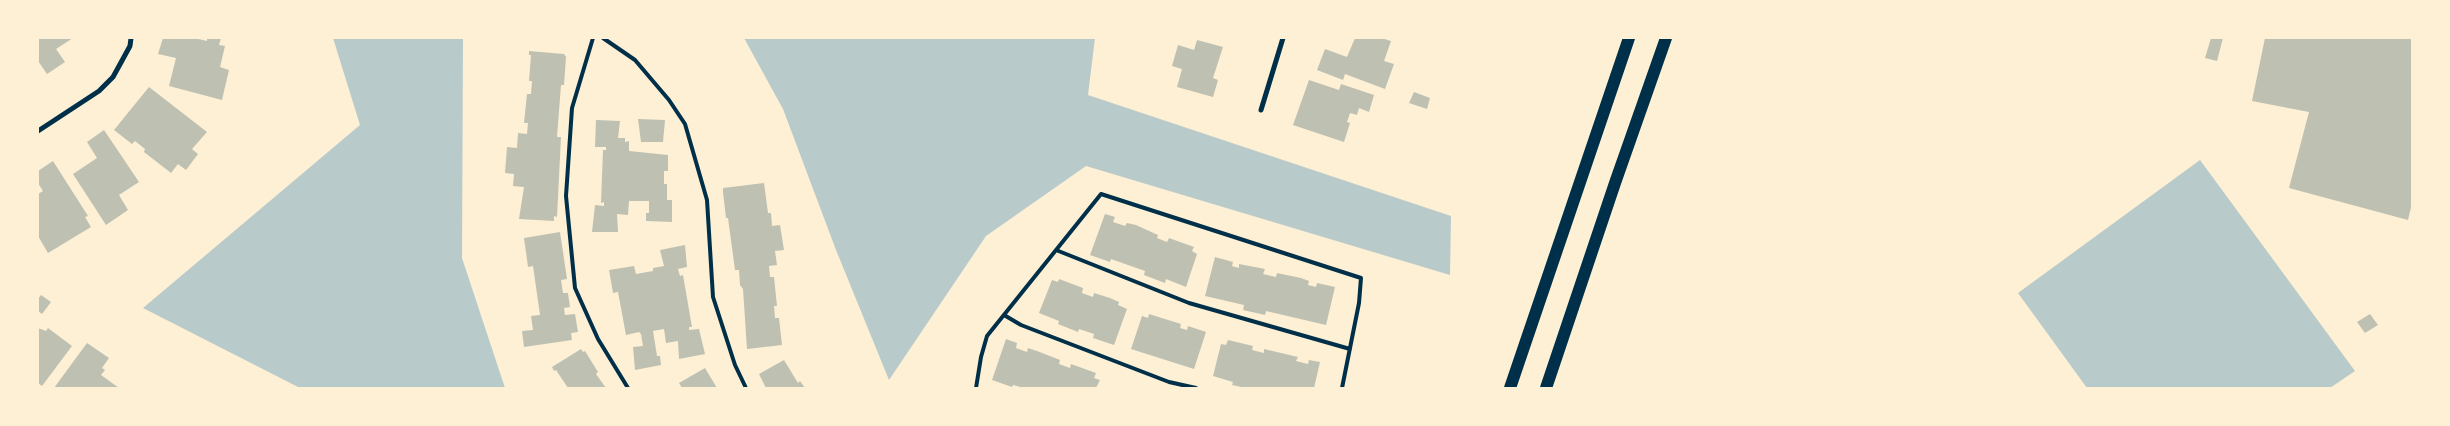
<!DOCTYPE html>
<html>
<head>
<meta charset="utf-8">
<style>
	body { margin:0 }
	#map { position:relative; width:2450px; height:426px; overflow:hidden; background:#fdf0d5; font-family:"Roboto Condensed",sans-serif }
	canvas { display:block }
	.frame { position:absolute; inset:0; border:39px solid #fdf0d5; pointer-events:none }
</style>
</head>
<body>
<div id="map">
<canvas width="2450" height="426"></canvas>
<div class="frame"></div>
</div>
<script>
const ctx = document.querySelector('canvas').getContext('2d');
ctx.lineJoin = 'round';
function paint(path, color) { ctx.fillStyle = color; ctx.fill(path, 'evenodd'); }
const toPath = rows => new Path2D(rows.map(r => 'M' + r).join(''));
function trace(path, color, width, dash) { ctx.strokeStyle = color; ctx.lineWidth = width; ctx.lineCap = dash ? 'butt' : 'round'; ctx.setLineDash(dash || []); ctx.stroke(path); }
const green = toPath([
	[333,38,463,38,462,258,505,388,300,388,143,308,360,125],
	[744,38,1095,38,1088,95,1451,216,1450,275,1086,166,986,236,889,380,836,250,783,109],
	[2200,160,2355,371,2330,388,2087,388,2018,293]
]);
const building = toPath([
	[38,38,73,38,56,49,65,62,47,74,38,61],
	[163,38,194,38,207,41,207,38,221,38,219,45,225,46,220,67,229,70,222,100,169,86,176,58,158,54],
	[1355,38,1381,38,1391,41,1384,61,1394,64,1385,89,1345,74,1343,80,1317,70,1325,49,1347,57],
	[2211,38,2223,38,2217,61,2205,58],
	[2265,38,2412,38,2412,203,2408,220,2289,188,2309,112,2252,101],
	[1197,40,1223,47,1213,78,1218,80,1213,97,1177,87,1182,69,1172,66,1178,45,1194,50],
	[529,51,564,54,566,57,564,85,561,85,557,137,561,137,557,217,554,216,554,221,519,219,524,187,513,186,514,174,505,173,507,147,517,148,518,133,527,134,528,123,524,123,527,94,531,94,532,81,529,81,531,55,529,55],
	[1309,80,1339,90,1341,84,1374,95,1369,112,1359,108,1357,115,1350,113,1347,122,1350,123,1344,142,1293,125],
	[149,87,207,132,192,149,198,154,186,170,178,164,171,173,144,152,145,149,135,141,132,144,114,130],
	[1414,92,1430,98,1427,109,1409,103],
	[638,119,665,120,663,142,641,142],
	[596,120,620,121,618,138,625,138,625,142,629,141,629,151,668,155,668,171,664,171,664,184,667,184,667,200,672,200,672,222,646,221,646,213,649,213,649,201,629,201,628,215,617,214,618,232,592,232,595,205,604,206,604,202,601,203,603,150,606,150,606,147,595,147],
	[104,130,139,182,119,195,128,210,106,225,73,174,97,158,87,142],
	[53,161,88,216,85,217,91,227,48,253,38,236,38,194,43,191,38,183,38,171],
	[764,183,768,213,771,213,772,226,780,225,784,250,775,251,777,265,769,266,770,277,774,277,777,306,774,306,775,318,779,318,782,345,747,349,743,289,740,285,739,270,735,270,728,218,726,218,723,192,723,188],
	[1105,214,1115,217,1113,222,1125,226,1127,223,1136,225,1158,235,1157,238,1167,242,1169,238,1194,247,1192,251,1197,254,1186,287,1166,279,1165,283,1144,275,1145,271,1111,259,1110,262,1090,255],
	[560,232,567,279,561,280,563,293,568,293,570,307,564,308,565,315,575,314,578,332,571,333,572,340,524,347,522,331,533,330,531,316,540,315,533,266,528,267,524,238],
	[685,245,687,267,678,269,680,276,683,275,692,327,689,327,689,330,699,329,705,354,679,359,678,341,666,343,664,329,653,331,657,356,660,356,661,365,635,370,633,347,643,346,641,334,639,332,626,335,618,292,613,293,609,270,634,266,636,274,653,271,653,268,664,266,660,250],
	[1215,257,1233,262,1232,266,1239,268,1239,264,1265,269,1263,274,1276,277,1277,273,1301,278,1309,281,1308,285,1316,287,1317,283,1335,287,1326,325,1266,311,1265,315,1243,310,1244,305,1205,296],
	[1059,279,1083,288,1082,293,1093,297,1094,293,1110,298,1119,302,1118,305,1127,309,1114,345,1093,338,1094,334,1079,329,1078,332,1058,324,1059,321,1039,313,1052,280,1058,282],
	[41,295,51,302,42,314,38,311,38,299],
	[1149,314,1181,324,1180,328,1187,330,1188,326,1206,332,1194,369,1131,349,1142,316,1148,318],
	[2370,314,2378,325,2365,333,2357,322],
	[38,328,46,331,48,328,72,346,42,386,38,383],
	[1006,339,1017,343,1016,348,1027,352,1028,348,1037,351,1060,360,1059,364,1070,368,1071,364,1096,373,1094,378,1100,380,1096,388,1024,388,1013,385,1012,387,992,380],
	[1228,340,1253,346,1252,350,1264,353,1264,349,1298,357,1296,361,1308,364,1309,360,1320,362,1314,388,1246,388,1232,385,1233,382,1213,376,1221,344,1226,345],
	[87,343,109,358,102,368,105,370,101,375,119,388,54,388],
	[581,349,583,352,585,351,598,372,596,374,606,388,568,388,556,370,554,371,552,367],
	[784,360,798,383,800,381,805,388,766,388,759,374],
	[705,368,717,388,682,388,679,383]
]);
const service = toPath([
	[593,38,572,108,566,196,575,288,598,339,628,388],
	[603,38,635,60,669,100,685,124,707,200,713,297,735,365,746,388],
	[1056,250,1189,303,1350,349],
	[1004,315,1021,325,1169,382,1196,388],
	[976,388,981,357,987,336,1101,194,1361,278,1359,303,1342,388]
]);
const minor = toPath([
	[1261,110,1283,38],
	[38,131,99,91,113,77,130,46,131,38]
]);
const primary = toPath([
	[1510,388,1629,38],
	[1546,388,1615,183,1666,38]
]);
paint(green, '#b9caca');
paint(building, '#bec0b2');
trace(service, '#003049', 4);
trace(minor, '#003049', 5);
trace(primary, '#003049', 12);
</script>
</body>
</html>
